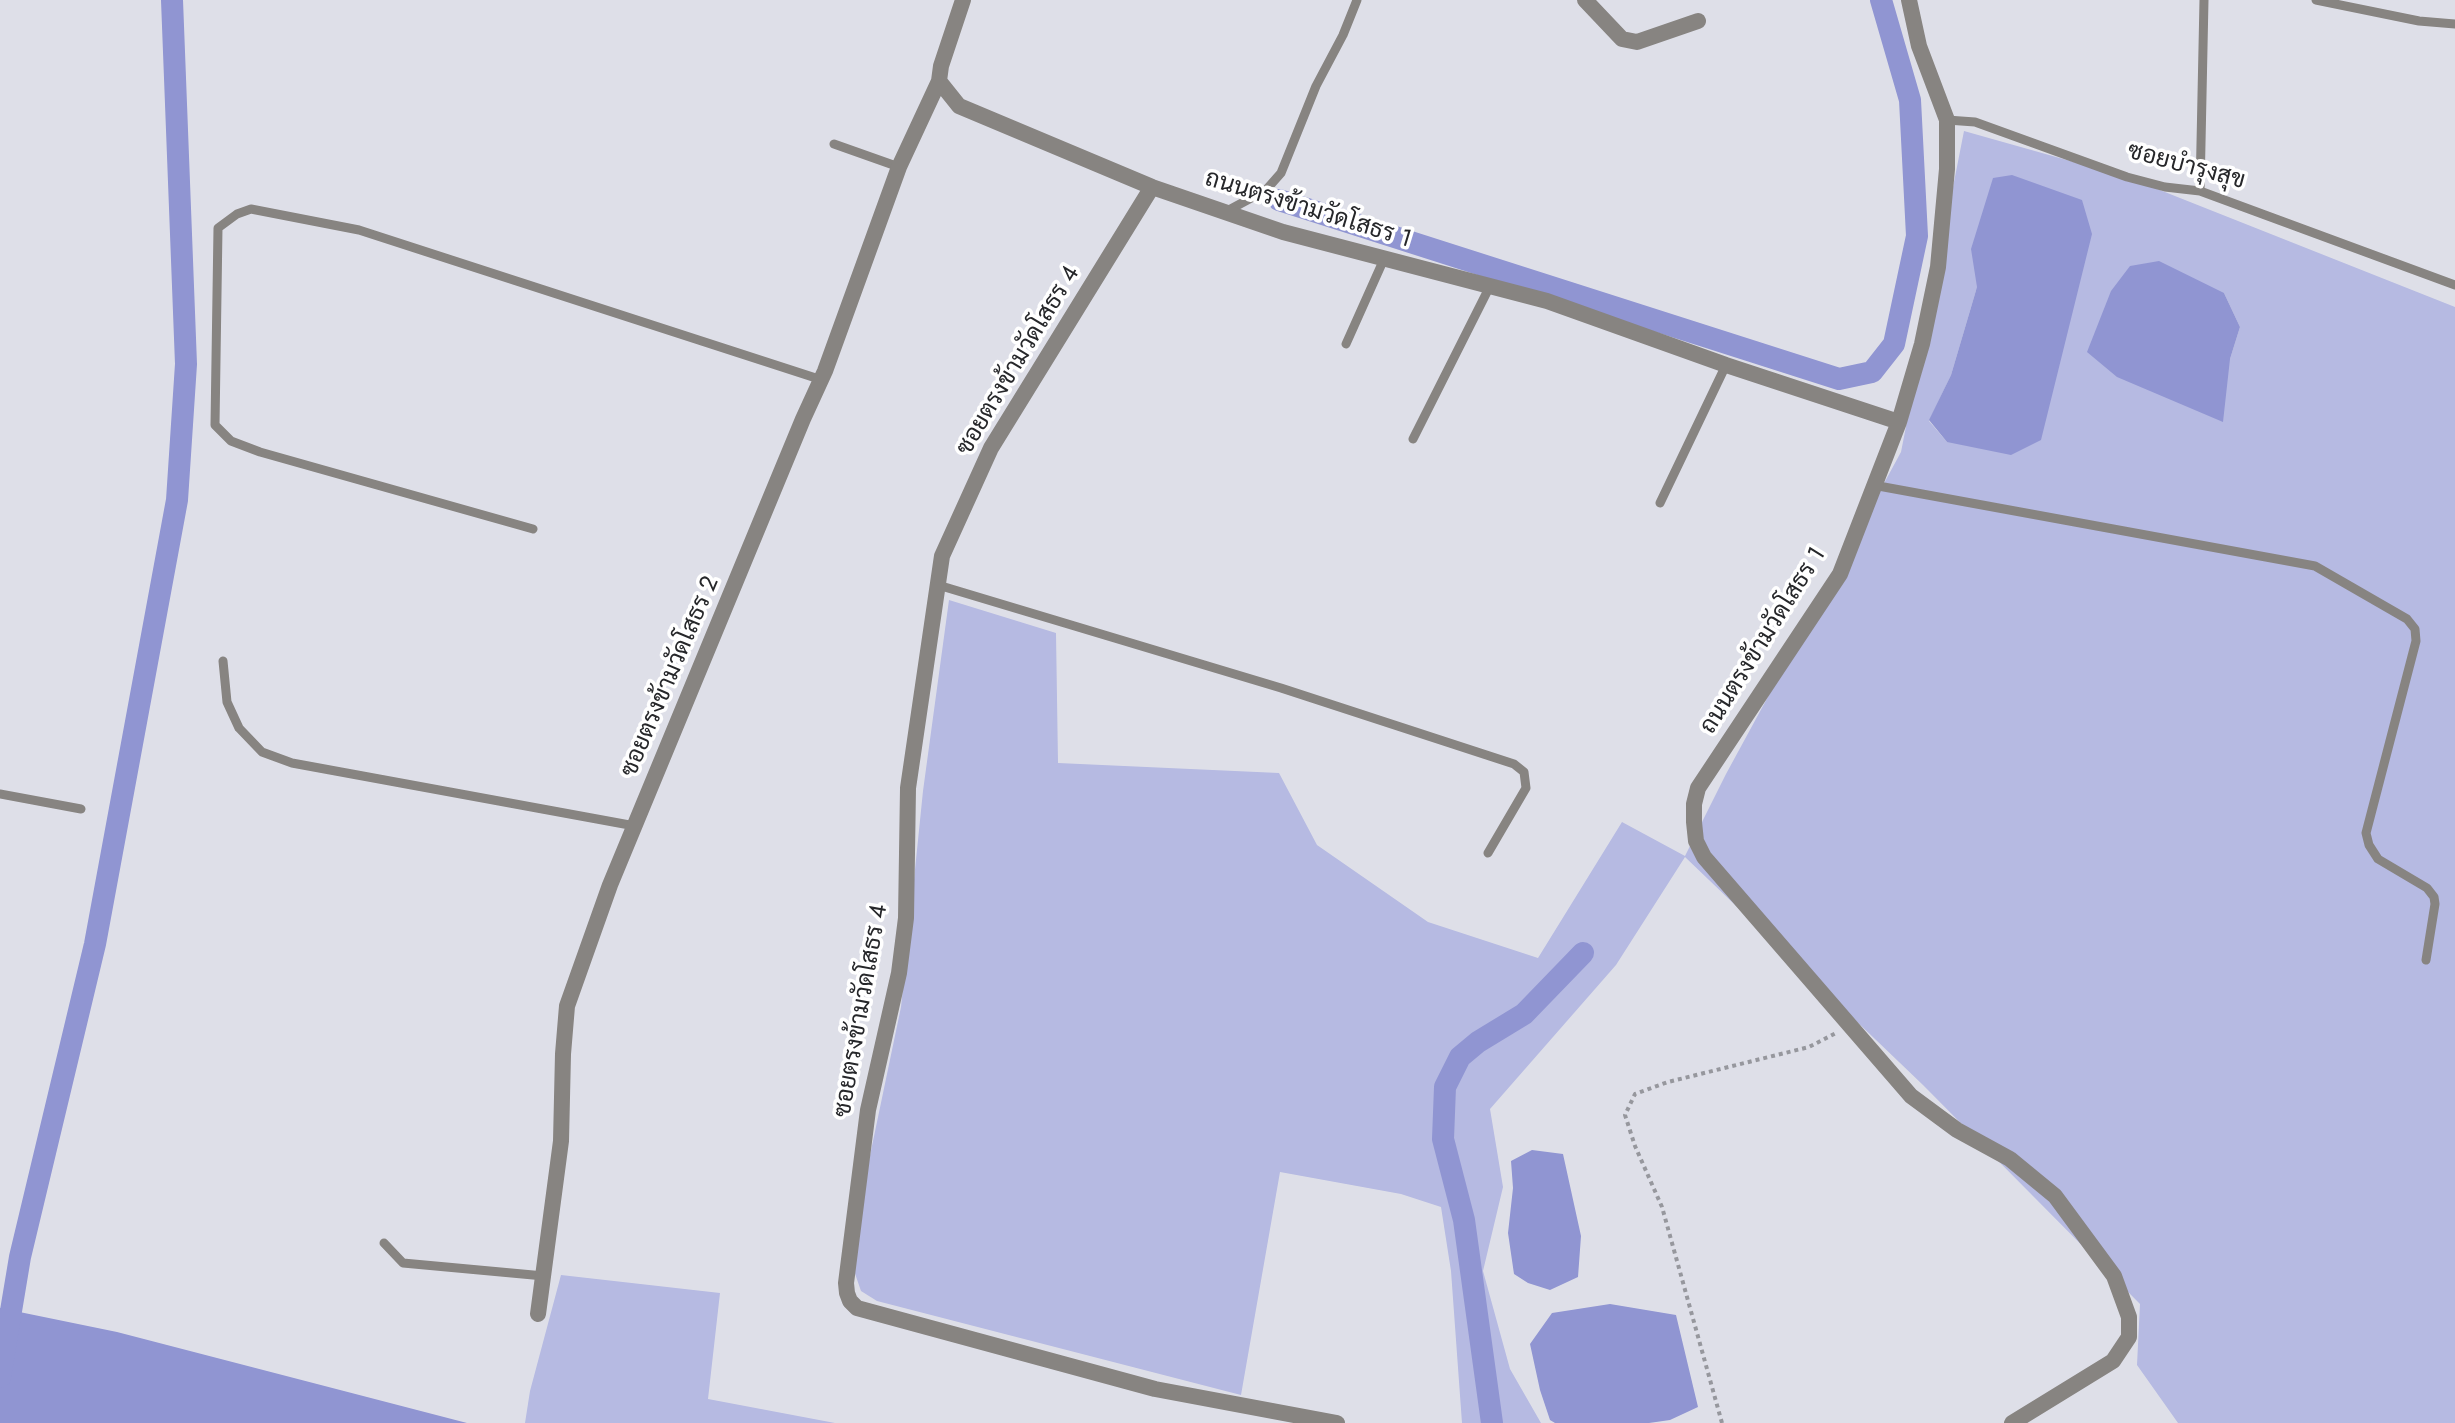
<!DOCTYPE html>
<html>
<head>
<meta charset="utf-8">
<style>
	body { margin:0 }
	canvas { display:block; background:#dedfe8 }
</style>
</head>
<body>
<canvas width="2455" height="1423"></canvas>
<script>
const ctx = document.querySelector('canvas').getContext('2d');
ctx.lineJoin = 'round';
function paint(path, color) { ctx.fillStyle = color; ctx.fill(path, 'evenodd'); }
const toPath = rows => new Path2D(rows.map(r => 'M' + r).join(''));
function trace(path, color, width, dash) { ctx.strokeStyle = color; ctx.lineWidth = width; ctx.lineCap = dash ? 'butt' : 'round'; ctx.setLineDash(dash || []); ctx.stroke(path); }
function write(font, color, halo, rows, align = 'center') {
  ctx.font = font + ' Jost,Sarabun,sans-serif'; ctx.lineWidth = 7; ctx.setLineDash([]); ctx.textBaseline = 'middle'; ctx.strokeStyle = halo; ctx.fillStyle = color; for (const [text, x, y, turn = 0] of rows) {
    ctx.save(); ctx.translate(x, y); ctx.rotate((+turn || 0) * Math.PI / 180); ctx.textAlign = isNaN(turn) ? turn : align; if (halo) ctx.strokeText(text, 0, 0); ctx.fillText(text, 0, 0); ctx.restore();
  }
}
const green = toPath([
	[1964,131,2127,177,2455,307,2455,1423,2178,1423,2137,1365,2140,1304,1923,1085,1685,857,1616,965,1490,1109,1503,1187,1483,1271,1510,1369,1541,1423,1462,1423,1451,1271,1441,1207,1401,1194,1280,1172,1241,1395,877,1301,861,1291,849,1256,901,1007,923,791,949,600,1056,633,1058,763,1279,773,1317,845,1428,922,1538,958,1622,822,1685,856,1726,774,1901,452],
	[1977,287,1947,442,1929,421,1951,375],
	[2224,293,2240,327,2230,359],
	[561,1275,720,1293,708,1399,835,1423,525,1423,530,1391]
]);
const water = toPath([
	[2012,175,2082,200,2092,234,2041,440,2011,455,1947,442,1929,420,1951,375,1977,287,1971,249,1993,178],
	[2159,261,2224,293,2240,327,2230,359,2223,422,2117,377,2087,352,2111,291,2130,266],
	[1532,1150,1563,1154,1581,1236,1578,1277,1550,1290,1528,1283,1514,1274,1508,1233,1513,1188,1511,1161],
	[1610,1304,1676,1315,1698,1407,1670,1420,1649,1423,1555,1423,1550,1420,1540,1390,1530,1344,1552,1313],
	[0,1308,117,1332,467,1423,0,1423]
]);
const canal = toPath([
	[1279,200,1839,379,1872,372,1894,344,1917,236,1910,100,1881,0],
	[0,1377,20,1257,95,944,177,500,186,364,172,0],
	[1492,1423,1464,1220,1443,1139,1445,1087,1460,1057,1478,1042,1524,1014,1583,953]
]);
const path = toPath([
	[1722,1423,1662,1207,1635,1146,1625,1115,1635,1094,1668,1082,1809,1047,1836,1033]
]);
const service = toPath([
	[2316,0,2419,21,2455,24],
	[1947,120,1975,122,2127,177,2165,187,2200,191,2455,285],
	[834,144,899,167],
	[2200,191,2204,0],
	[1227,211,1266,190,1281,173,1316,86,1343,35,1357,0],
	[1346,344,1384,259],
	[1413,439,1490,286],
	[1873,485,2315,566,2407,619,2415,629,2416,641,2366,833,2369,845,2378,859,2427,888,2434,897,2435,904,2426,960],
	[1660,503,1726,365],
	[533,529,260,452,231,441,215,425,218,228,237,214,251,209,359,230,822,380],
	[938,585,1281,688,1514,764,1524,772,1526,788,1488,853],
	[223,661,227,702,239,728,262,752,292,763,635,826],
	[0,794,81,809],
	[384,1243,403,1263,544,1276]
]);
const minor = toPath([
	[963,0,941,66,939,81,959,106,1152,187,1283,232,1547,301,1726,365,1899,422,1840,574,1698,788,1694,804,1694,822,1696,841,1704,857,1911,1096,1957,1130,2010,1159,2055,1196,2114,1276,2129,1317,2129,1337,2113,1361,2012,1423],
	[1585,0,1622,39,1637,42,1698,21],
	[1152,187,991,448,942,556,908,788,906,918,899,973,868,1110,846,1283,847,1293,850,1301,857,1308,1155,1389,1337,1423],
	[1899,422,1922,344,1938,267,1947,169,1947,120,1919,46,1909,0],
	[538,1314,561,1141,563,1054,567,1006,610,885,803,419,825,371,899,167,939,81]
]);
const streetNames = [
	["ซอยบำรุงสุข",2186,167,15],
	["ถนนตรงข้ามวัดโสธร 1",1308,210,17],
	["ซอยตรงข้ามวัดโสธร 4",1019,361,-59],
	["ถนนตรงข้ามวัดโสธร 1",1764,641,-58],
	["ซอยตรงข้ามวัดโสธร 2",671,677,-67],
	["ซอยตรงข้ามวัดโสธร 4",862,1011,-80]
];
paint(green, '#b6bae2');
paint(water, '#9095d2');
trace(canal, '#9095d2', 22);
trace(path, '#96979d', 4, [4, 4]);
trace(service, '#878481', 9);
trace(minor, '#878481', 16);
write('24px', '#26272a', '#fff', streetNames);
</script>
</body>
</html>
